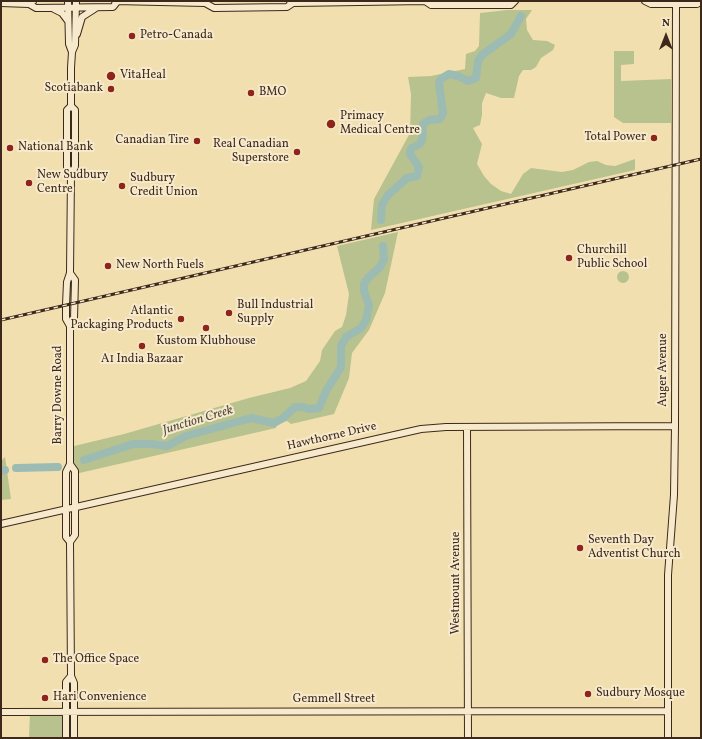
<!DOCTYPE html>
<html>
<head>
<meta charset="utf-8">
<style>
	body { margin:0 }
	#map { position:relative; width:702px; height:739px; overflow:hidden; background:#f2dfb0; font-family:Vollkorn,serif }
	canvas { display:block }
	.frame { position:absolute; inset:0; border:2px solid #3d291c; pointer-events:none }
	.north { position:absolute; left:646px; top:16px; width:40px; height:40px; -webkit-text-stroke:3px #f7eacc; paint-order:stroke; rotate:0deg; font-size:11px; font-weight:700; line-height:16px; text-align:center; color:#3d291c }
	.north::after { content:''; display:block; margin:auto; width:14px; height:18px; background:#3d291c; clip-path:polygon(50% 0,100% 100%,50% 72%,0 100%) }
</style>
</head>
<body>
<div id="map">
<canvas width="702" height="739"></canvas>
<div class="frame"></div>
<div class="north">N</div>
</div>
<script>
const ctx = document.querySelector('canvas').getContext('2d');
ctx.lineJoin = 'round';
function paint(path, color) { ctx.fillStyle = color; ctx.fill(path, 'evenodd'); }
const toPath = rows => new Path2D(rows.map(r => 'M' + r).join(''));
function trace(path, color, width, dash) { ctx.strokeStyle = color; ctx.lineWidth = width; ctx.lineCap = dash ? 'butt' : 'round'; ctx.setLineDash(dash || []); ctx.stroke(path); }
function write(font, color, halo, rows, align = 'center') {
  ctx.font = font + ' Vollkorn,serif'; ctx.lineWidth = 4; ctx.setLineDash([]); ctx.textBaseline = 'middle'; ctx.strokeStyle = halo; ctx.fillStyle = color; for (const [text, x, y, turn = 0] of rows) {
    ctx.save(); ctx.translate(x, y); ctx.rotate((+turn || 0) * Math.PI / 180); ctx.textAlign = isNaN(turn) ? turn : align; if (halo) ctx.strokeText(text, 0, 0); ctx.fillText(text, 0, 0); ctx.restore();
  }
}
const green = toPath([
	[507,10,532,10,526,19,527,30,533,40,547,41,555,45,553,50,541,58,536,67,531,70,523,70,519,76,514,98,501,98,486,93,482,103,482,115,480,125,473,128,482,144,477,164,484,176,491,184,501,191,511,194,523,174,531,168,562,172,573,170,589,162,597,161,606,165,615,166,635,159,635,170,371,230,374,199,410,133,411,94,408,77,431,76,465,69,466,54,475,51,479,46,480,13],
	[614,51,634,51,634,64,621,65,621,81,671,79,671,123,623,123,614,117],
	[398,232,385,293,369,330,352,353,349,378,334,414,291,424,287,421,277,424,276,428,75,474,70,463,70,447,124,434,249,398,290,388,306,381,320,361,322,350,335,331,342,327,346,315,349,294,337,246],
	'617 277a6 6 0 1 1 12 0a6 6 0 1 1-12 0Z',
	[5,457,11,499,1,500,1,461],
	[30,713,66,713,66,738,29,738]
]);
const river = toPath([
	[381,220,382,205,388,195,407,178,417,176,419,167,410,154,410,151,412,148,420,144,422,140,423,124,429,120,440,119,443,113,439,83,441,79,449,74,458,76,468,81,476,78,478,61,482,55,511,34,521,16],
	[84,460,133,444,151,444,167,446,186,436,251,418,274,423,283,418,295,407,303,407,309,409,319,408,326,391,341,367,341,346,346,337,361,328,366,320,369,305,364,291,364,284,368,278,380,267,384,259,383,246],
	[16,468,58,467],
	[1,471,5,470]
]);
const secondary = toPath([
	[68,1,69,44,72,52],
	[115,1,205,3,214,8,287,7,293,3],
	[290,1,293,3,425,1,431,5,511,5,515,1],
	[645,1,651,4,697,4,701,2],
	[1,3,29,4,33,1],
	[29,4,36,8,113,7,117,2],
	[54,9,62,13,68,21],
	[77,34,82,17,96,8],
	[71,174,67,167,67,110,71,106,71,68,72,52,75,45,76,1],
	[70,273,75,280,74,319,70,326,70,464,66,472,66,537,70,542],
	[70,326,66,319,66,305,67,282,70,273,71,174,75,167,75,110,71,106],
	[467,427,468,738],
	[70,464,75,471,75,535,70,542,71,676,74,683,74,738],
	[1,524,421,429,446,427,675,426],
	[1,712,668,711],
	[66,738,66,682,71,676],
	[668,738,668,575,674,495,675,426,676,1]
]);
const rail = toPath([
	[1,320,701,159]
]);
const markers = [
	[132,36,4,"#8f2418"],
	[111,76,5,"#8f2418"],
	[111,89,4,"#8f2418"],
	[251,93,4,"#8f2418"],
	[331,124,5,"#8f2418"],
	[654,138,4,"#8f2418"],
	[197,141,4,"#8f2418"],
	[10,148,4,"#8f2418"],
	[297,152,4,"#8f2418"],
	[29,183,4,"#8f2418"],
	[122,186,4,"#8f2418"],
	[569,258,4,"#8f2418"],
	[108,266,4,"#8f2418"],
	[229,313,4,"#8f2418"],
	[181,319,4,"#8f2418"],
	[206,328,4,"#8f2418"],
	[142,346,4,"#8f2418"],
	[580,548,4,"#8f2418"],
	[45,660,4,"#8f2418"],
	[588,694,4,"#8f2418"],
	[45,698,4,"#8f2418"]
];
const poiNames = [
	["Petro-Canada",140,36],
	["VitaHeal",120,76],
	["Scotiabank",103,89,"right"],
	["BMO",259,93],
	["Primacy",340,117],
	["Medical Centre",340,131],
	["Total Power",646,138,"right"],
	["Canadian Tire",189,141,"right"],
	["Real Canadian",289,145,"right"],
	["Superstore",289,159,"right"],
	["National Bank",18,148],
	["New Sudbury",37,176],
	["Centre",37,190],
	["Sudbury",130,179],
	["Credit Union",130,193],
	["Churchill",577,251],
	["Public School",577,265],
	["New North Fuels",116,266],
	["Bull Industrial",237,306],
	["Supply",237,320],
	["Atlantic",173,312,"right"],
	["Packaging Products",173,326,"right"],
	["Kustom Klubhouse",206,342,"center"],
	["A1 India Bazaar",142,360,"center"],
	["Seventh Day",588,541],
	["Adventist Church",588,555],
	["The Office Space",53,660],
	["Sudbury Mosque",596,694],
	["Hari Convenience",53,698]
];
const streetNames = [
	["Auger Avenue",664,370,-90],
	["Barry Downe Road",59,395,-90],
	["Hawthorne Drive",332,437,-13],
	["Westmount Avenue",457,583,-90],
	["Gemmell Street",334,700]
];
const waterNames = [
	["Junction Creek",198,421,-17]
];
paint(green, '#b7c28e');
trace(river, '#9cbbb2', 8);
trace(secondary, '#3d291c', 8);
trace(secondary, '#f7eacc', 6);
trace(rail, '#3d291c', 3);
trace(rail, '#f7eacc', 1.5, [4.5]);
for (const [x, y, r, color] of markers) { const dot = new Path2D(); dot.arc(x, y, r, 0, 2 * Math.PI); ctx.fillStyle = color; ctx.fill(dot); trace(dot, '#f7eacc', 1.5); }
write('12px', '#3d291c', '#f7eacc', poiNames, 'left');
write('12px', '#3d291c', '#f7eacc', streetNames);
write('italic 13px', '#554e42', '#f7eacc', waterNames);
</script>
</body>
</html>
